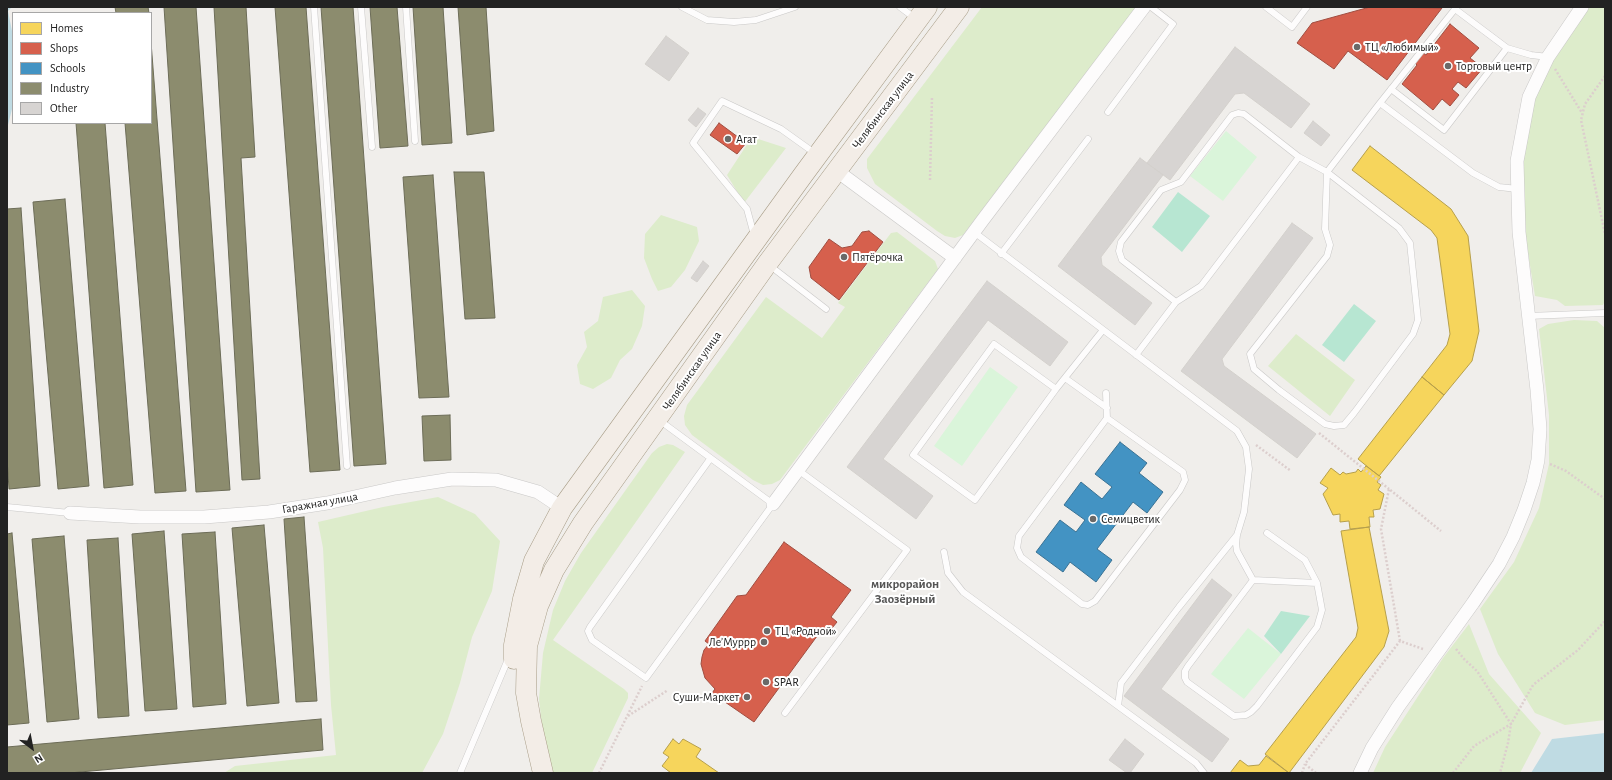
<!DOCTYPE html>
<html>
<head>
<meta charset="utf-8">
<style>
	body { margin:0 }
	#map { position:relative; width:1612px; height:780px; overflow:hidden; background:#f0eeeb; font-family:"Alegreya Sans",sans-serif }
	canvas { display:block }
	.frame { position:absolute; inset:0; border:8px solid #222; pointer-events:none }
	.legend { position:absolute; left:12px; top:12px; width:140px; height:112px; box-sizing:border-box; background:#fff; border:1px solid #a7a7a7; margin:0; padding:5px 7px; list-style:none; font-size:12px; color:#222 }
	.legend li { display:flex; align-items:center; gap:8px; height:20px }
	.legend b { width:20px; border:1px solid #a7a7a7 }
	.north { position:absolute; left:12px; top:728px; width:40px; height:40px; -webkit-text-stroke:3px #fff; paint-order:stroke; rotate:148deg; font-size:11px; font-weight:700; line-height:16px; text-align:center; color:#222 }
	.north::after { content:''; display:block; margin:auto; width:14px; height:18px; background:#222; clip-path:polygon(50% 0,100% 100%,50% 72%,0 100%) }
</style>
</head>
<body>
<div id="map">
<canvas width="1612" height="780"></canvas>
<div class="frame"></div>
<ul class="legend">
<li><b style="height:11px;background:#f6d55c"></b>Homes</li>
<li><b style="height:11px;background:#d6604d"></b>Shops</li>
<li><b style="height:11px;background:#4393c3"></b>Schools</li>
<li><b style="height:11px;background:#8c8c6e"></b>Industry</li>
<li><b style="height:11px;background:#d7d4d2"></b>Other</li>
</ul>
<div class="north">N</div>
</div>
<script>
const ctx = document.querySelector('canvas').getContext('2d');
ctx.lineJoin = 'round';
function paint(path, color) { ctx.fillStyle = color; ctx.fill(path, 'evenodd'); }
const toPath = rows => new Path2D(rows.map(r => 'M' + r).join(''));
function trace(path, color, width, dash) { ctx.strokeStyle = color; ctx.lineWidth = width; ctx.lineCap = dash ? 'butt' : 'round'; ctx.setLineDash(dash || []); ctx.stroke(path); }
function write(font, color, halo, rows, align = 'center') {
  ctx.font = font + ' "Alegreya Sans",sans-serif'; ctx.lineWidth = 4; ctx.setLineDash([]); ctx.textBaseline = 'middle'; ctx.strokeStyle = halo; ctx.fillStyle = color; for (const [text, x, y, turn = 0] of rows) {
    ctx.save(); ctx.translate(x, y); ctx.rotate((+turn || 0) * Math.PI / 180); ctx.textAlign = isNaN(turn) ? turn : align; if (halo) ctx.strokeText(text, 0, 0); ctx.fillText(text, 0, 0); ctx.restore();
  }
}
const grass = toPath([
	[982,7,1136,7,963,235,955,238,945,236,937,231,875,184,867,168,867,159],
	[1589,7,1605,7,1605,301,1603,305,1565,306,1557,300,1535,296,1524,229,1522,151,1538,87,1580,15],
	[752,137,786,148,744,203,727,175],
	[661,215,697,227,699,241,685,270,671,287,658,291,652,279,644,258,645,234],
	[897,232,935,261,938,269,780,480,772,484,763,485,753,480,692,435,685,425,684,416,687,405,766,297,822,338,845,307,838,303,891,233],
	[632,290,645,306,642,326,632,349,620,360,611,378,593,389,580,384,577,365,587,347,584,332,598,321,603,297],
	[1574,320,1597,321,1605,328,1605,720,1565,725,1535,713,1498,654,1480,609,1514,562,1539,508,1549,464,1549,415,1539,329,1548,324],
	[1296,334,1355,380,1330,416,1268,366],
	[667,444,673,445,685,452,553,640,624,689,628,693,628,698,592,773,552,773,542,726,539,699,543,653,553,610,565,581,581,553,652,453,659,447],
	[438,497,475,514,500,541,492,591,472,637,460,683,443,734,422,773,224,773,235,766,336,755,331,705,323,548,318,522,383,507],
	[1469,624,1489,674,1541,733,1520,773,1373,773,1385,747,1443,658]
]);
const park = toPath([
	[1226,131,1257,157,1223,201,1190,176],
	[990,367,1018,387,962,466,934,446],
	[1248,628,1281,654,1244,699,1211,674]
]);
const pitch = toPath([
	[1178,192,1210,216,1182,252,1152,227],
	[1354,304,1376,321,1344,362,1322,345],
	[1281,611,1310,616,1281,654,1264,636]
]);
const water = toPath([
	[7,7,12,7,8,11,13,36,13,105,7,129],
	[1605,733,1605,773,1531,773,1552,739]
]);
const homes = toPath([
	[1370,146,1451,209,1468,236,1479,331,1472,361,1444,395,1422,377,1447,345,1450,334,1437,238,1431,230,1352,170,1370,146],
	[1422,377,1444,395,1379,476,1358,459,1422,377],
	[1366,466,1381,477,1377,482,1381,485,1378,490,1384,494,1380,509,1373,510,1374,517,1369,517,1370,527,1350,529,1349,521,1340,522,1340,514,1333,515,1323,494,1328,488,1320,483,1331,468,1340,475,1343,472,1346,474,1356,472,1358,469,1361,472,1366,466],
	[1369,527,1389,631,1384,647,1289,773,1265,754,1356,637,1358,628,1341,531,1369,527],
	[673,739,679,744,683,739,701,749,696,757,719,773,671,773,662,766,669,757,663,753,673,739],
	[1266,756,1289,773,1230,773,1240,760,1248,766,1259,765,1266,756]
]);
const shops = toPath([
	[1370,7,1442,8,1387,80,1348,51,1334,69,1297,43,1312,23,1370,7],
	[1450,24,1479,48,1470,58,1483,68,1466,88,1458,82,1452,89,1459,95,1450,106,1442,99,1433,110,1402,84,1417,65,1415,63,1423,53,1426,55,1450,24],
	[719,123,746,143,737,154,710,135,719,123],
	[869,231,883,242,839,300,811,278,809,267,829,239,842,248,852,246,862,232,869,231],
	[784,542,851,590,831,617,837,622,828,633,823,628,754,722,712,693,715,689,705,678,701,664,702,657,704,650,709,644,705,641,737,596,746,595,784,542]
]);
const schools = toPath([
	[1120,442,1147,463,1139,473,1163,492,1147,513,1133,502,1097,549,1112,560,1096,582,1070,562,1063,572,1036,552,1060,520,1076,532,1085,520,1064,505,1081,482,1102,499,1112,487,1095,474,1120,442]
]);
const industry = toPath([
	[115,7,148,7,149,13,116,13,115,7],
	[164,7,196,7,230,490,196,492,164,7],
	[214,7,246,7,255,157,241,158,260,479,242,480,214,7],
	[275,7,306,7,340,470,310,472,275,7],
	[321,7,353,7,386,464,354,466,321,7],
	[370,7,397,7,408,146,380,148,370,7],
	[413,7,443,7,452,143,422,145,413,7],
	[458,7,486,7,494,131,467,135,458,7],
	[151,42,186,491,155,493,125,123,151,123,151,42],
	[76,123,105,123,133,485,104,488,76,123],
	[454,172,484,172,495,318,465,319,454,172],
	[433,175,449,397,419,398,403,177,433,175],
	[65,199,89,486,58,489,33,202,65,199],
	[21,208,40,486,9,489,7,459,7,209,21,208],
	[450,415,451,460,424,461,422,416,450,415],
	[304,517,317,701,296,702,284,519,304,517],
	[264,525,279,703,247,706,232,528,264,525],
	[164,531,177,709,145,711,132,534,164,531],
	[215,532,226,704,193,707,182,534,215,532],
	[12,533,29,723,7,725,7,534,12,533],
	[64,536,79,719,47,722,32,539,64,536],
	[118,538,129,716,98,718,87,540,118,538],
	[321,719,323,750,69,773,7,773,7,747,321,719]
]);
const building = toPath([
	[666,36,689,53,669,81,645,64,666,36],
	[1235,47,1310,104,1291,128,1244,93,1235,94,1170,180,1147,163,1235,47],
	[698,108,706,114,696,127,688,120,698,108],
	[1313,121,1330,135,1321,146,1304,133,1313,121],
	[1140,158,1163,175,1101,257,1102,265,1152,303,1135,325,1058,266,1140,158],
	[1292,223,1313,238,1222,359,1224,366,1316,434,1297,458,1181,371,1292,223],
	[703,261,709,266,697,282,691,278,703,261],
	[987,281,1068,342,1050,366,988,320,883,459,933,496,916,519,847,467,987,281],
	[1212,579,1232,595,1161,689,1229,739,1212,762,1124,696,1212,579],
	[1125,739,1144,754,1130,773,1127,773,1109,760,1125,739]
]);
const path = toPath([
	[1555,69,1582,113],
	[1605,76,1585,104,1581,120,1605,234],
	[930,180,932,97],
	[1319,433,1389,489],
	[1256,445,1291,471],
	[1550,464,1566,471,1605,499],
	[1400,641,1381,529,1389,489,1441,531],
	[1456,649,1464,659,1477,671,1511,724,1508,743,1500,773],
	[628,716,668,690],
	[599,773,642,686],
	[1302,773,1305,764],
	[1316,773,1305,764,1400,641,1423,649],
	[1453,773,1474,746,1511,724,1533,685,1578,650,1605,621]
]);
const service = toPath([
	[314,7,347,466],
	[361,7,372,147],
	[406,7,415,141],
	[682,7,707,20,734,22,756,20,795,7],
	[900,7,916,19],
	[1266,7,1292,27,1307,7],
	[1391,89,1444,130,1507,48],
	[1380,103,1455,9,1507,48,1531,55,1548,57],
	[1108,112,1173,24,1151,7],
	[974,232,1237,431,1246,447,1249,469,1244,512,1237,535,1236,544,1237,551,1253,580],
	[754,235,747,209,693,143,722,101,781,129,816,154],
	[1001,254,1088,139],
	[769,265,826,309],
	[1176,302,1122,260,1119,251,1121,242,1161,190,1181,182,1232,115,1238,113,1244,114,1299,157,1327,172,1399,228,1410,243,1418,320,1413,334,1354,413,1344,425,1334,426,1325,424,1279,390,1254,369,1250,354,1327,256,1330,245,1325,229,1327,172,1380,103,1473,173,1499,187,1518,189],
	[1528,316,1605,313],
	[1136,355,1176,302,1201,286,1299,157],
	[1065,378,1107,408],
	[1056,389,994,344,913,455,975,500,1056,389,1103,330],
	[1106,393,1107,418,1019,536,1017,548,1021,557,1082,604,1088,605,1095,601,1180,490,1185,480,1183,472,1107,418],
	[659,420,773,504,646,678,592,640,588,631,590,627,710,459],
	[7,507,70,513],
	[1267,533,1305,560,1317,583],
	[944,552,948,573,963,592,1118,706],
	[1253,580,1317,583,1322,610,1317,627,1257,706,1251,712,1246,715,1234,716,1187,682,1185,678,1185,671,1188,666,1253,580],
	[785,713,907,550,798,470],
	[460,773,509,657],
	[1204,773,1196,763,1118,706,1121,683,1179,607,1237,535]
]);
const minor = toPath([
	[837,171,955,258],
	[773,504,982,221,1144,7],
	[70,513,140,517,204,517,269,512,327,503,395,488,452,479,496,480,538,492,562,508],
	[1360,773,1372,748,1398,707,1473,603,1499,564,1513,537,1524,510,1533,483,1538,460,1540,429,1537,390,1519,232,1517,161,1529,97,1548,57,1582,7]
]);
const primary = toPath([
	[514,659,514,645,523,599,534,561,562,508,803,175,927,7],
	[543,773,531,721,526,693,527,646,538,606,554,570,583,523,767,264,959,7]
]);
const markers = [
	[1357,47,4,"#6a6968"],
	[1448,66,4,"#6a6968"],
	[728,139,4,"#6a6968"],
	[844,257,4,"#6a6968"],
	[1093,519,4,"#6a6968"],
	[767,631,4,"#6a6968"],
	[764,642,4,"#6a6968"],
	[766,682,4,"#6a6968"],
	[747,697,4,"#6a6968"]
];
const poiNames = [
	["ТЦ «Любимый»",1365,47],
	["Торговый центр",1456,66],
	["Агат",736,139],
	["Пятёрочка",852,257],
	["Семицветик",1101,519],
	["ТЦ «Родной»",775,631],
	["Ле’Муррр",756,642,"right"],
	["SPAR",774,682],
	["Суши-Маркет",739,697,"right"]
];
const streetNames = [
	["Челябинская улица",883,110,-53],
	["Челябинская улица",692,371,-55],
	["Гаражная улица",320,503,-10]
];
const neighbourhoodNames = [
	["микрорайон",905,584],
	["Заозёрный",905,599]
];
paint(grass, '#ddeccb');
paint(park, '#daf5da');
paint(pitch, '#b7e6d2');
paint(water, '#bfdbe3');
paint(homes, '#f6d55c');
trace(homes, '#b69f4b', 1);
paint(shops, '#d6604d');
trace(shops, '#a04d40', 1);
paint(schools, '#4393c3');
trace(schools, '#397193', 1);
paint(industry, '#8c8c6e');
trace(industry, '#6c6c57', 1);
paint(building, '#d7d4d2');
trace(building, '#d3d0cc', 1);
trace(service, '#c9c8c7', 7);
trace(minor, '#c9c8c7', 14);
trace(primary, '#a79c86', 21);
trace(path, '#dccecd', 2.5, [2, 2]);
trace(service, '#fdfcfc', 6);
trace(minor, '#fdfcfc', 13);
trace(primary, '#f3ede7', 20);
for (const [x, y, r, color] of markers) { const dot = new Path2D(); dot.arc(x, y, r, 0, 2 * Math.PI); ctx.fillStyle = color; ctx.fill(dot); trace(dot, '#fff', 1.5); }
write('12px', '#222', '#fff', poiNames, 'left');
write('12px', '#222', '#fff', streetNames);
write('bold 13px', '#555', '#fff', neighbourhoodNames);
</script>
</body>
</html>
